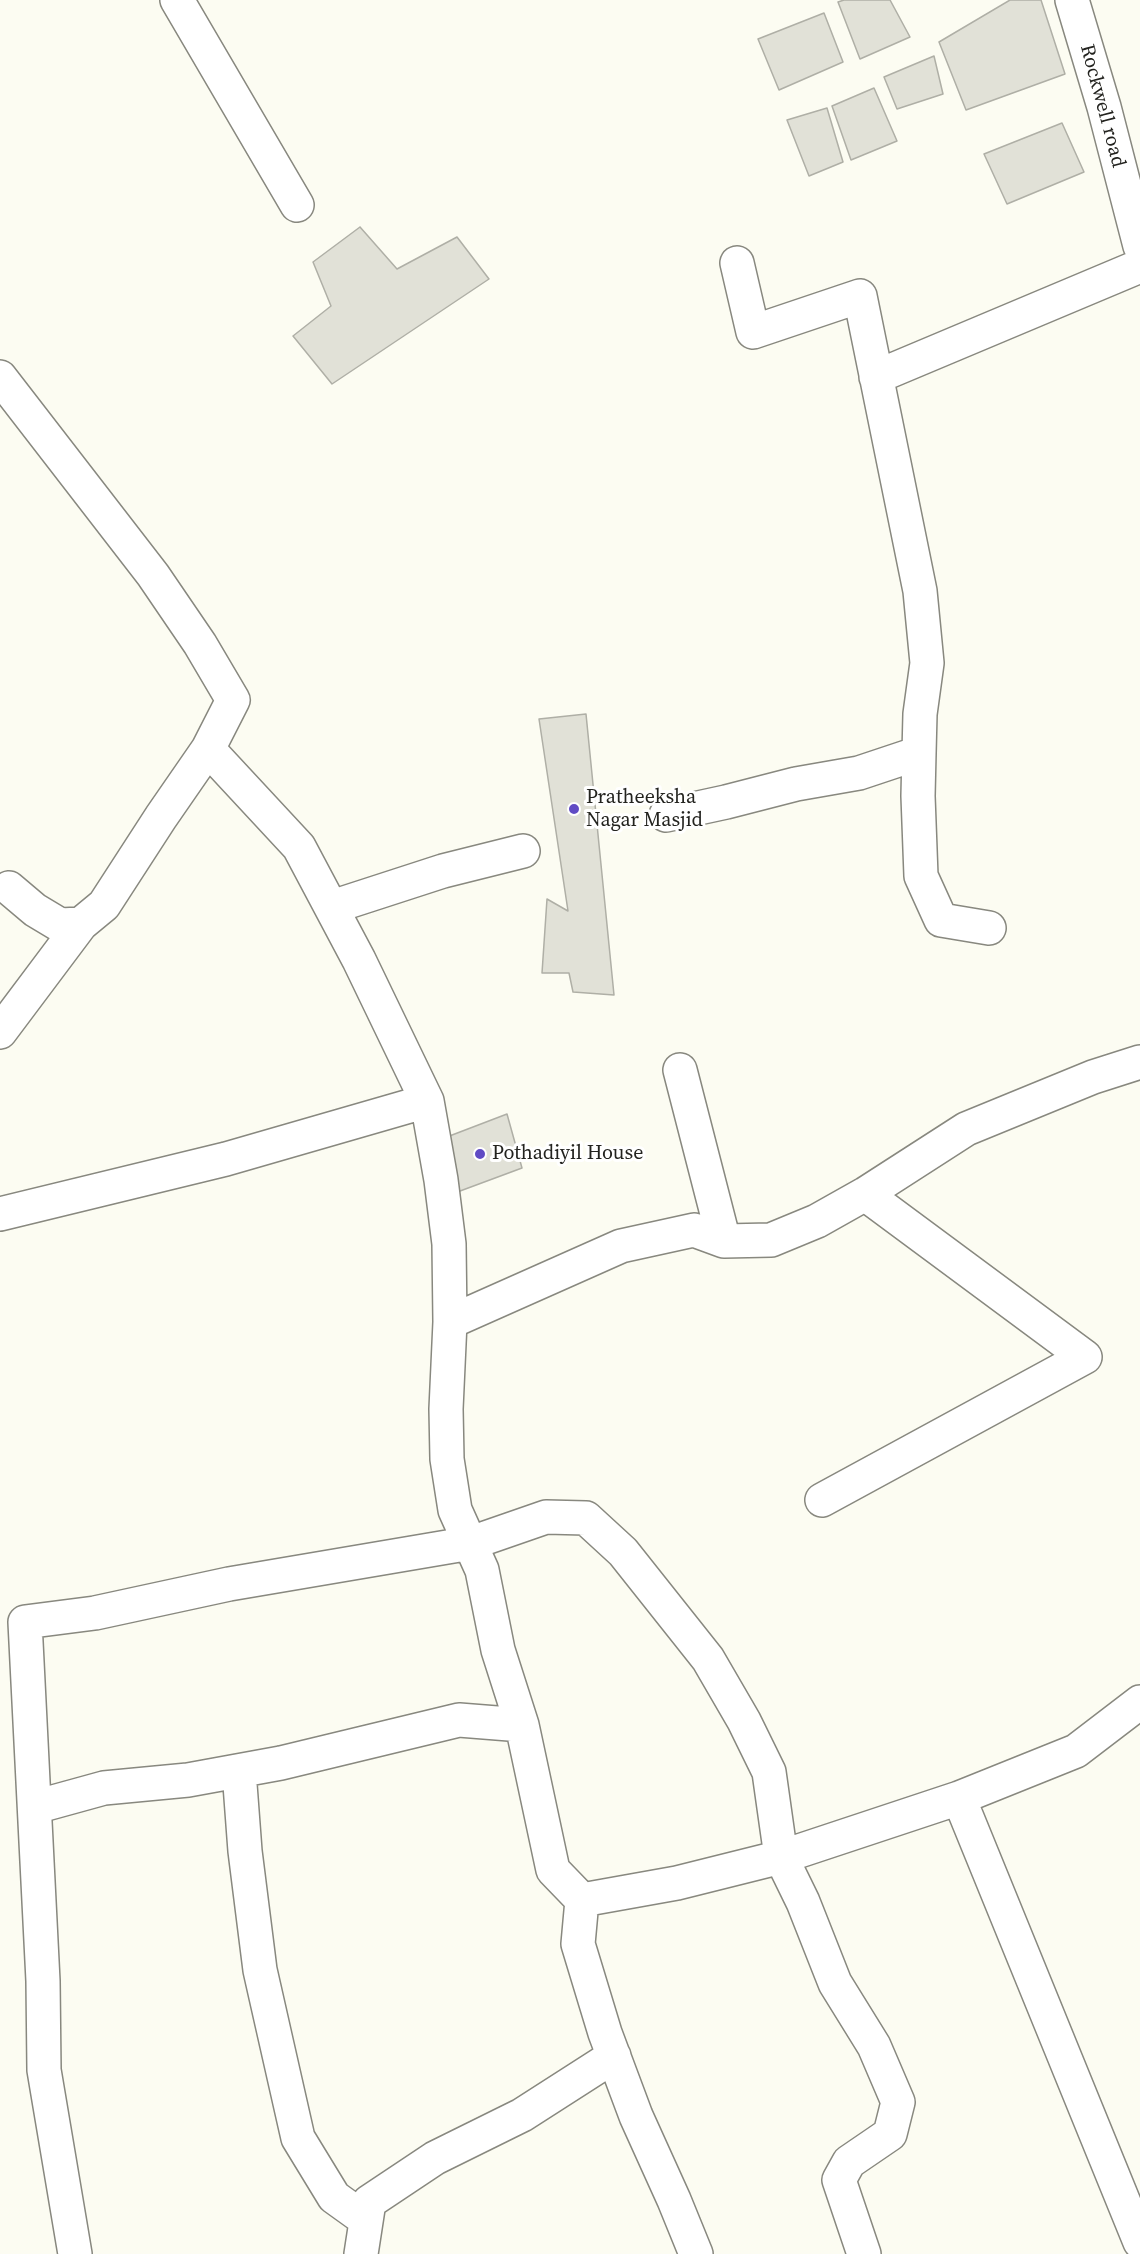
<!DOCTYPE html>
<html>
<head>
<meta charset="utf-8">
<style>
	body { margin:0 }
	canvas { display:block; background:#fcfcf2 }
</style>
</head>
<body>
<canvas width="1140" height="2254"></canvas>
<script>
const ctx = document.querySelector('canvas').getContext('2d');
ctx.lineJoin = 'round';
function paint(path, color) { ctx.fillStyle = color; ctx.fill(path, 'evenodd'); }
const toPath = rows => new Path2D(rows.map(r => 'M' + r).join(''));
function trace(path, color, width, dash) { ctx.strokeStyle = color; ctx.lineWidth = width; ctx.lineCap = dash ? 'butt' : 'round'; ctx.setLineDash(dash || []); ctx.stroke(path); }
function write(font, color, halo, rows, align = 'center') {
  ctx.font = font + ' "Source Serif 4",serif'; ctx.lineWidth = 6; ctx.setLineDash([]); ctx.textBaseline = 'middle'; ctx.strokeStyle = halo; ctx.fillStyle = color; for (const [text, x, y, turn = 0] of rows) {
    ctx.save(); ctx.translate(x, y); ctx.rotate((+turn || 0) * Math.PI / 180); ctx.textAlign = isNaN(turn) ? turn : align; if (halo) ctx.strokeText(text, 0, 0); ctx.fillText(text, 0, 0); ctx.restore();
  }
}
const building = toPath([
	[844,0,890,0,910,37,860,59,838,2,844,0],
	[1010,0,1041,0,1065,74,966,110,939,42,1010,0],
	[824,13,843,62,779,90,758,39,824,13],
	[934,56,943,94,897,109,884,77,934,56],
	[874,88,897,141,851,160,832,106,874,88],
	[827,108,843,162,809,176,787,120,827,108],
	[1062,123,1084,172,1007,204,984,154,1062,123],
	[360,227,397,269,457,237,489,279,332,384,293,336,331,306,313,262,360,227],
	[586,714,614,995,573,992,569,973,542,973,547,899,568,911,539,719,586,714],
	[507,1114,522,1168,452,1194,439,1140,507,1114]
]);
const street = toPath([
	[177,0,297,205],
	[1072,0,1104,107,1140,246],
	[737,263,753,332,860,296,920,591,927,663,920,714,919,753,918,796,921,876,941,920,989,928],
	[0,377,153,575,200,644,233,700,208,749,161,817,104,905,81,924,60,925,35,910,9,888],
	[876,377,1140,266],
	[208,749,299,847,359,960,427,1101,441,1180,449,1244,450,1322,446,1409,447,1459,455,1510,482,1570,498,1650,522,1725,553,1870,582,1900,677,1883,781,1857,959,1798,1076,1751,1140,1702],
	[666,815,726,802,796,784,859,773,919,753],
	[332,907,443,871,523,851],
	[0,1032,81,924],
	[680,1070,724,1241],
	[0,1214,226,1159,427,1101],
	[450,1322,621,1246,694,1230,724,1241,771,1240,817,1221,865,1194,966,1129,1093,1077,1140,1062],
	[822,1500,1085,1357,865,1194],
	[239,1771,245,1851,260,1970,298,2138,334,2197,366,2220],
	[959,1798,1140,2242],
	[35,1807,104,1788,188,1780,281,1763,459,1720,522,1725],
	[582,1900,578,1944,605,2033,636,2116,674,2200,696,2254],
	[75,2254,44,2070,43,1981,25,1622,95,1613,229,1584,471,1543,546,1517,586,1518,623,1552,708,1659,744,1721,769,1772,781,1857,803,1902,835,1983,874,2046,898,2102,890,2134,849,2162,839,2180,864,2254],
	[361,2254,369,2202,435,2158,522,2115,614,2056]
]);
const markers = [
	[574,809,6,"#604bc4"],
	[480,1154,6,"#604bc4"]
];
const streetNames = [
	["Rockwell road",1102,106,75]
];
const poiNames = [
	["Pratheeksha",586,798],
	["Nagar Masjid",586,821],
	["Pothadiyil House",492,1154]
];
paint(building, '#e1e1d7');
trace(building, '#afafa6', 1.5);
trace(street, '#88887f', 36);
trace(street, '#fff', 33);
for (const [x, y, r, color] of markers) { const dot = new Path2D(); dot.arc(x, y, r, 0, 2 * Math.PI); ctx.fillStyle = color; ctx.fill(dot); trace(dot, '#fff', 2); }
write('20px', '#23231f', '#fff', streetNames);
write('20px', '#23231f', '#fff', poiNames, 'left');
</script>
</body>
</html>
